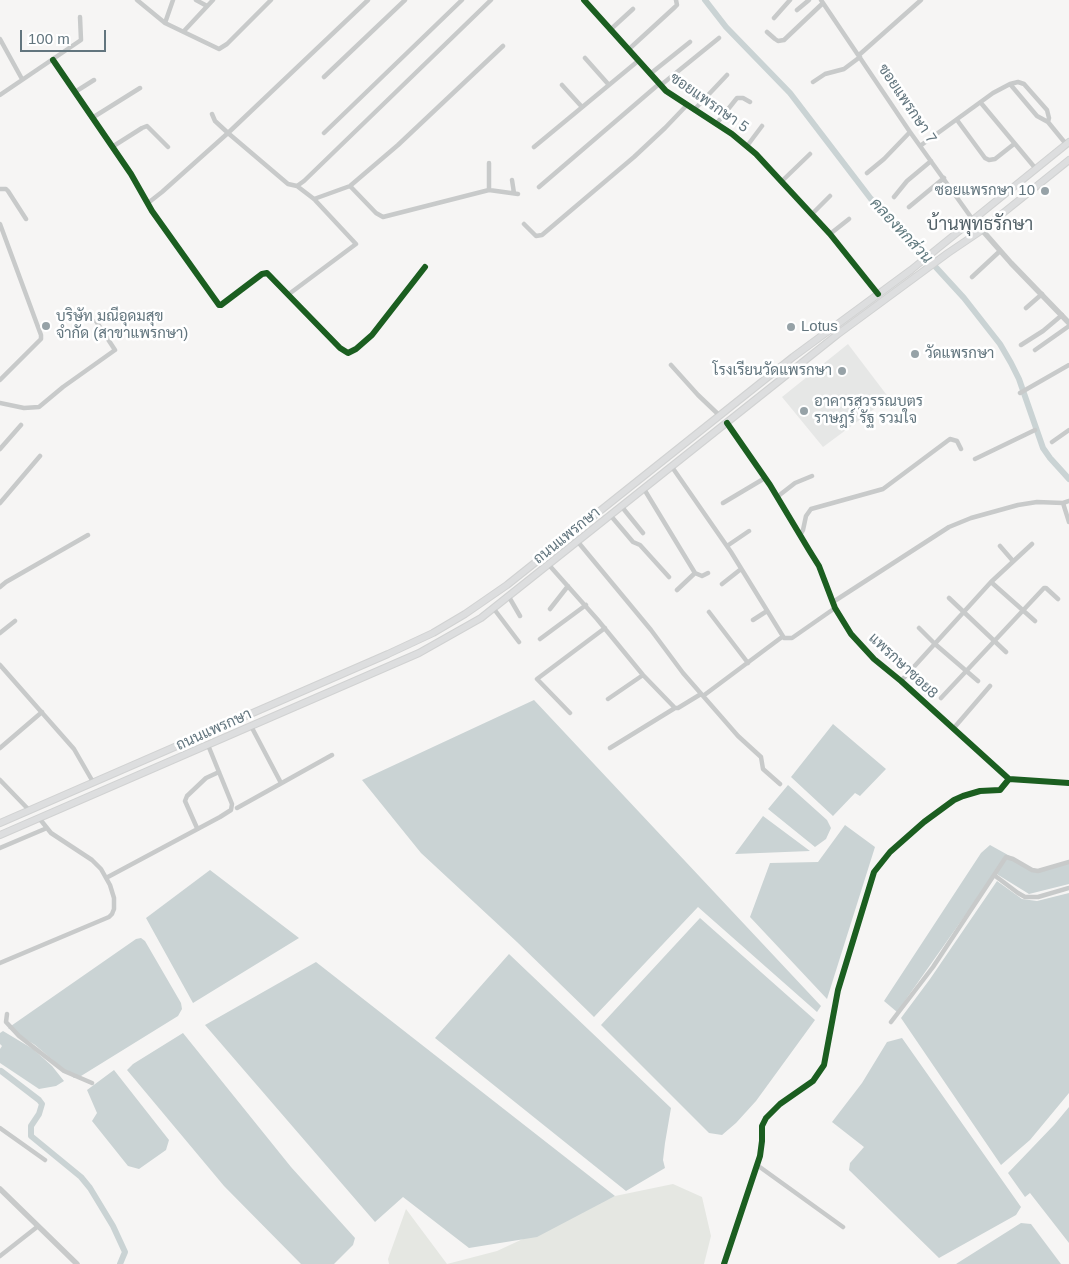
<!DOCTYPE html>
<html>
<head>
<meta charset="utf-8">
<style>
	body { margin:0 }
	#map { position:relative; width:1069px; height:1264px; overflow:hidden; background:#f6f5f4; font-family:Helvetica,sans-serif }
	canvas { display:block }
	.scale { position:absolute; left:20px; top:30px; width:86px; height:22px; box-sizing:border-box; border:2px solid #62757e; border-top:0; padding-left:6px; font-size:15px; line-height:18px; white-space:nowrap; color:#62757e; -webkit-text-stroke:4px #fff; paint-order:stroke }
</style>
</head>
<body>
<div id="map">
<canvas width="1069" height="1264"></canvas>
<div class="scale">100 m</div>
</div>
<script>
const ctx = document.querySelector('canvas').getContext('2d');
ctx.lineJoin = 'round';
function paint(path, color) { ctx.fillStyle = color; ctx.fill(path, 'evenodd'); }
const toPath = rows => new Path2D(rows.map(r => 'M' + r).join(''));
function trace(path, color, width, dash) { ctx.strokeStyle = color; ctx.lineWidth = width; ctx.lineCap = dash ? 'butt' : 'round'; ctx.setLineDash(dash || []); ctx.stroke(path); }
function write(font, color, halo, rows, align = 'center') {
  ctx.font = font + ' Helvetica,Sarabun,sans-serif'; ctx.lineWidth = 5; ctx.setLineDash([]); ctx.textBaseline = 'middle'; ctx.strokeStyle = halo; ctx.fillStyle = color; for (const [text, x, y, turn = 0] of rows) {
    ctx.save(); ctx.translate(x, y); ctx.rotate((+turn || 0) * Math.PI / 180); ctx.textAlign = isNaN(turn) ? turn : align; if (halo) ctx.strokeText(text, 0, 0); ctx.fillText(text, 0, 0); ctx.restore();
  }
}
const built = toPath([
	[848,344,889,398,823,447,782,397]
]);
const green = toPath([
	[673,1184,702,1197,711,1236,704,1264,389,1264,388,1259,406,1209,447,1264,497,1251,615,1196]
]);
const water = toPath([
	[534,700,821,1006,817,1012,698,907,594,1017,517,942,421,853,362,780],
	[833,724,886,769,860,796,855,793,833,816,791,777],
	[788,785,827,820,831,828,826,839,815,847,768,809],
	[763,816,810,851,735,854],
	[845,825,875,847,827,999,750,917,770,863,818,862],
	[990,845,1035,870,1069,861,1069,884,1029,894,995,873,897,1012,884,1001,981,853],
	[210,870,299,938,193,1003,146,918],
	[997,881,1022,899,1037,901,1069,893,1069,1093,1030,1140,1001,1165,901,1018,930,979],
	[700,918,815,1020,756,1101,736,1123,722,1135,709,1133,601,1025],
	[141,938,145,941,181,1003,182,1009,178,1016,81,1076,74,1078,35,1045,8,1028,136,939],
	[509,954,671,1108,665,1143,663,1160,665,1168,626,1191,435,1038],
	[316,962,615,1196,537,1237,469,1248,403,1197,375,1222,205,1025],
	[3,1031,33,1049,52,1066,64,1081,56,1086,39,1089,0,1063,0,1049,2,1046,0,1044,0,1033],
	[183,1033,291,1167,355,1238,353,1245,334,1264,301,1264,224,1186,127,1070,133,1064],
	[902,1038,1021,1207,1016,1215,939,1258,849,1170,850,1163,864,1147,832,1122,862,1083,887,1042],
	[114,1070,169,1140,166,1150,139,1169,128,1166,92,1121,97,1113,87,1090],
	[1069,1107,1069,1243,1030,1193,1025,1197,1008,1173,1054,1125],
	[1021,1223,1031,1224,1061,1264,956,1264]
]);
const canal = toPath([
	[705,0,726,27,790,93,871,199,889,216,964,298,1000,344,1011,363,1019,379,1043,448,1050,458,1069,479],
	[1,1071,39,1100,42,1104,39,1114,31,1126,31,1136,81,1177,90,1188,113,1226,125,1252,120,1264]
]);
const minor = toPath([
	[137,0,165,23,219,49,227,44,271,0],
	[196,0,207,6],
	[584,0,666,91,732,134,756,154,830,234,878,294],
	[821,0,910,132,973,220],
	[797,10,809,0],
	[774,18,790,0],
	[165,23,173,0],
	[610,30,633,9],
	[184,31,213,0],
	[767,32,775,39,778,41,784,40,823,3],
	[0,39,22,79],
	[628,50,675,7,677,5,676,0],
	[859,55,921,0],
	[585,58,609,85],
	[53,60,131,174,152,211,219,305,221,305,262,274,267,273,340,348,348,353,356,349,372,335,425,267],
	[650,74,690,42],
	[324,77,405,0],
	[813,82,825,74,844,69,860,57],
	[1010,84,1018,82,1024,84,1047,110,1049,118,1048,122],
	[562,85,582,107],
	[661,85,719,38],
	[75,92,94,80],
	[0,95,81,40,80,17],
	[981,103,1036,169],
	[694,110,727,75],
	[212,114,215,121,228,133,288,184,297,186,304,181,491,0],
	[92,118,140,88],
	[957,120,985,158,989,160,995,159,1014,144],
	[717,123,737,98,743,98,750,102],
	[324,133,462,0],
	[747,146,762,126],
	[920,146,993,93,1010,84,1037,116,1048,122,1066,144],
	[112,147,142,128,147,126,168,147],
	[534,147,638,61],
	[489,163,489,190],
	[867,173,884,159,910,132],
	[512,180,514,193],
	[782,181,810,154],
	[350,186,376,213,383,217,489,190,518,194],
	[539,187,659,84],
	[0,189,6,189,8,191,26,219],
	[894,197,907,181,931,161],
	[314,199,350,186,398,145,503,46],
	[148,203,162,192,228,133,368,0],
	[909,207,944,178],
	[812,214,830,196],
	[0,224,41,335,41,339,0,380],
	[524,224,536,236,542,235,634,157,665,128,687,105],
	[830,234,849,219],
	[972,277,1000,251],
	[289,294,356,244,314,199,297,186],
	[1026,308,1042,294],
	[1021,345,1043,331,1062,315],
	[1035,350,1069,326],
	[671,365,698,395,719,415],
	[1020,393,1069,365],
	[0,403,24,408,39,407,63,387,115,350,96,321],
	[727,423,770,485,809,550,819,566,835,608,851,634,874,659,901,681,1009,779,1069,783],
	[1052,442,1069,430],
	[0,449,21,425],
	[975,459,1035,430],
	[672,467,731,552,784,638,792,638,835,608],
	[644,489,695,573,677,590],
	[777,497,795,483,812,476],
	[0,503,40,456],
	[723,503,765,478],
	[1063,503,1069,522],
	[622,507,643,533],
	[611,516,633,542,640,545,669,577],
	[800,535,803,530,806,516,811,509,883,489,950,439,957,441,961,449],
	[578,542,651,630,683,673,738,736,761,757,763,769,780,784],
	[727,546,749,531],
	[1000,546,1013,561],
	[549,565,597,619,643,675,675,708,678,708,701,694],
	[695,573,702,576,708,573],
	[991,582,1035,621],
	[722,584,741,569],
	[0,587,6,582,88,535],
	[509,597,520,616],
	[949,598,1006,652],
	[833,602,949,527,971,518,1018,505,1037,502,1063,503,1069,501],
	[494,609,519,642],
	[550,609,568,586],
	[709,612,748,663],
	[753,620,767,611],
	[919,628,935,644,978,681],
	[0,633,15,621],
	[540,639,586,605],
	[0,665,74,749,93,782],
	[901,681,991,582,1032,544],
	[703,696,782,637],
	[941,698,1044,588,1046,588,1058,599],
	[608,699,643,675],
	[570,713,537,679,605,628],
	[251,726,281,783],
	[953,729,990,686],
	[0,748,42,712],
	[610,748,675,708],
	[0,780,29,810],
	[237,808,332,755],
	[197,828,185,801,187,796,206,778,219,772],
	[0,848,47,828],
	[994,875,1018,893,1025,897,1038,897,1069,888],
	[106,878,220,817,231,810,232,804,208,745],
	[0,963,109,917,112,914,114,909,114,898,110,885,101,869,92,860,51,833,39,818],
	[7,1014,6,1022,19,1036,64,1071,92,1083],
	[891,1022,933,967,1006,857,1013,859,1032,870,1038,871,1069,862],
	[0,1128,45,1160],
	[757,1165,843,1227],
	[0,1256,37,1227],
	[724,1264,760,1156,762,1141,762,1126,766,1118,780,1104,813,1081,824,1065,838,990,874,872,890,852,924,822,954,800,963,796,980,791,1000,790,1009,779]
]);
const tertiary = toPath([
	[982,230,1011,263,1069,323],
	[0,1189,77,1264]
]);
const secondary = toPath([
	[0,823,388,654,433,633,465,614,507,585,793,357,911,270,1069,142],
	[0,835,419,653,481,618,838,334,948,253,982,230,1069,160]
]);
const cycleway = toPath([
	[584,0,666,91,732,134,756,154,830,234,878,294],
	[53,60,131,174,152,211,219,305,221,305,262,274,267,273,340,348,348,353,356,349,372,335,425,267],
	[727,423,770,485,809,550,819,566,835,608,851,634,874,659,901,681,1009,779,1069,783],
	[724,1264,760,1156,762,1141,762,1126,766,1118,780,1104,813,1081,824,1065,838,990,874,872,890,852,924,822,954,800,963,796,980,791,1000,790,1009,779]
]);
const markers = [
	[1045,191,5,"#96a2a7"],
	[46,326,5,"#96a2a7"],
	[791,327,5,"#96a2a7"],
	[915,354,5,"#96a2a7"],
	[842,371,5,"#96a2a7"],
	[804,411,5,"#96a2a7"]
];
const streetNames = [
	["ซอยแพรกษา 5",709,103,35],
	["ซอยแพรกษา 7",907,104,56],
	["ถนนแพรกษา",567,536,-39],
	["แพรกษาซอย8",903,666,43],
	["ถนนแพรกษา",214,730,-24]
];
const poiNames = [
	["ซอยแพรกษา 10",1035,191,"right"],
	["บริษัท มณีอุดมสุข",56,317],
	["จำกัด (สาขาแพรกษา)",56,334],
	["Lotus",801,327],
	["วัดแพรกษา",925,354],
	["โรงเรียนวัดแพรกษา",832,371,"right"],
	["อาคารสุวรรณบุตร",814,402],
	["ราษฎร์ รัฐ รวมใจ",814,419]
];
const waterNames = [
	["คลองหกส่วน",901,231,47]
];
const quarterNames = [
	["บ้านพุทธรักษา",980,225]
];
paint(built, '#e6e7e6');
paint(green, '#e5e7e2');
paint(water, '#cad3d4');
trace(canal, '#cad3d4', 6);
trace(secondary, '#d1d2d2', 8);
trace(minor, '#c8caca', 4.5);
trace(tertiary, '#c8caca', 5.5);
trace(secondary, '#dddedf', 6);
trace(cycleway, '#1b5e20', 6);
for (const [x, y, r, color] of markers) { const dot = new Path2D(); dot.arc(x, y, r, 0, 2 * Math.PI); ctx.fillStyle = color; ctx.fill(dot); trace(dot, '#fff', 2); }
write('15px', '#62757e', '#fff', streetNames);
write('15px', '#62757e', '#fff', poiNames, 'left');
write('italic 16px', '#627b80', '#fff', waterNames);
write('18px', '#546269', '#fff', quarterNames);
</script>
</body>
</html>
